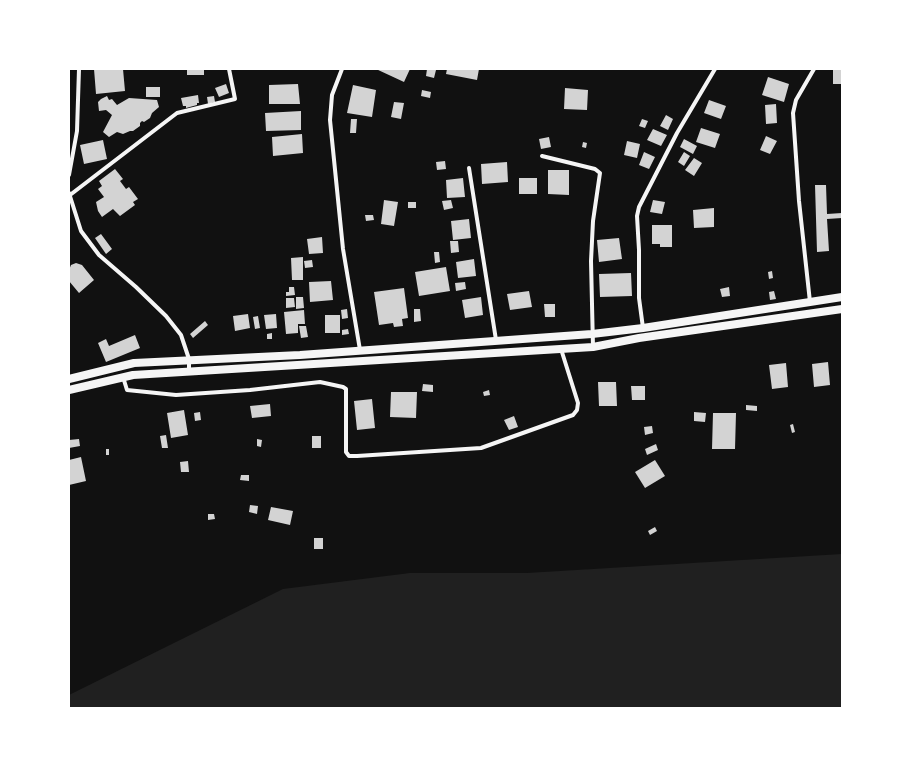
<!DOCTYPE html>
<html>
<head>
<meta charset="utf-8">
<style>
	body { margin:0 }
	#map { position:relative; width:911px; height:777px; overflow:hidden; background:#111; font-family:"PT Sans",sans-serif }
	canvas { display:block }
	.frame { position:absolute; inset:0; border:70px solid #fff; pointer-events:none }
</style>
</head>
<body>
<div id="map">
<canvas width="911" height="777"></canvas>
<div class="frame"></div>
</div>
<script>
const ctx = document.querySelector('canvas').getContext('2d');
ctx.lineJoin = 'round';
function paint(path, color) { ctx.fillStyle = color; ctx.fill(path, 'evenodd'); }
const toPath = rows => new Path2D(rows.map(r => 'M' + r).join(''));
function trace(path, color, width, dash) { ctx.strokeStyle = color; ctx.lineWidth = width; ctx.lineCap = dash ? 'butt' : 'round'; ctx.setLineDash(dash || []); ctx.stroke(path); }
const green = toPath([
	[842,554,842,708,69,708,69,695,283,589,410,573,527,573]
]);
const building = toPath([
	[94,69,123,69,125,91,96,94],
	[187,69,204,69,204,75,187,75],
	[376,69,410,69,404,82],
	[427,69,436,70,434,78,426,76],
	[447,69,479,69,477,80,446,74],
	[833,69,842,69,842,84,833,84],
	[768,77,789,84,784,102,762,95],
	[226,84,229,93,219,97,215,88],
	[298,84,300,104,269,104,269,85],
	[353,85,376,90,372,117,347,113],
	[146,87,160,87,160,97,146,97],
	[565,88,588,90,587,110,564,109],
	[422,90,431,92,430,98,421,96],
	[198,95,199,103,197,103,197,105,186,108,186,106,183,106,181,98],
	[107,96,109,100,112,99,117,105,129,98,157,100,159,107,152,113,150,118,144,122,142,121,140,123,140,126,133,131,130,131,123,134,117,132,109,137,103,132,112,115,106,110,99,111,98,102,101,99],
	[214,96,215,102,208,104,207,97],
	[709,100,726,106,721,119,704,113],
	[394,102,404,103,401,119,391,117],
	[776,104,777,123,766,124,765,105],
	[301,111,301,130,266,131,265,113],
	[666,115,673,119,668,130,660,126],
	[351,119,357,119,356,133,350,133],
	[642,119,648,121,645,128,639,126],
	[701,128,720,134,715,148,696,142],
	[653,129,667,135,661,146,647,140],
	[302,134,303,153,273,156,272,137],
	[766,136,777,141,770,154,760,150],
	[549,137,551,147,541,149,539,139],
	[684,139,697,146,693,154,680,147],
	[103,140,107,159,84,164,80,145],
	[627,141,640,144,637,158,624,155],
	[583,142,587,143,586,148,582,147],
	[644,152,655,157,649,169,639,165],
	[684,152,690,156,684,166,678,162],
	[694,158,702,163,694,176,685,170],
	[445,161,446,169,437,170,436,162],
	[507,162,508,182,482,184,481,164],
	[115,169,123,179,120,181,126,189,129,187,138,199,133,202,135,205,120,216,113,209,102,217,98,211,96,202,104,197,98,189,102,186,99,181],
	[548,170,569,170,569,195,548,194],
	[463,178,465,197,447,198,446,180],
	[519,178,537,178,537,194,519,194],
	[815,185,826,185,827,214,842,213,842,218,827,219,829,251,817,252],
	[384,200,398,202,394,226,381,224],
	[451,200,453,208,444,210,442,201],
	[653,200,665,202,662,214,650,212],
	[408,202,416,202,416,208,408,208],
	[714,208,714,227,694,228,693,210],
	[365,215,373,215,374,220,366,221],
	[469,219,471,238,453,240,451,221],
	[652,225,672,225,672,247,660,247,660,244,652,244],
	[101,234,112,249,106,254,95,238],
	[322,237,323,253,309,254,307,239],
	[619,238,622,259,599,262,597,240],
	[450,241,458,241,459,252,451,253],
	[434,252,439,252,440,262,435,263],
	[303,257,303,280,292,280,291,258],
	[474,259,476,276,458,278,456,262],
	[312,260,313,267,305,268,304,261],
	[76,263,82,265,94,280,79,293,69,281,69,270,71,265],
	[446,267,450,291,419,296,415,272],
	[772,271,773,278,769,279,768,272],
	[631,273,632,296,600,297,599,274],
	[331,281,333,300,310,302,309,282],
	[465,282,466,289,456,291,455,283],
	[289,287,294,287,295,295,286,296,286,292,289,292],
	[729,287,730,296,722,297,720,289],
	[404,288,408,318,402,319,403,326,394,327,393,323,379,325,374,292],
	[529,291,532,307,510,310,507,294],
	[774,291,776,299,770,300,769,292],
	[296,297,303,297,304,308,296,309],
	[481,297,483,315,465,318,462,300],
	[286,298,294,298,295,307,286,308],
	[544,304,555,304,555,317,545,317],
	[347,309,348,318,342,319,341,310],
	[414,309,420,309,421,321,414,322],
	[304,310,305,324,298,324,298,333,286,334,284,312],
	[248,314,250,328,235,331,233,316],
	[276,314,277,328,266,329,264,315],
	[325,315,340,315,340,333,325,333],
	[258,316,260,328,255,329,253,317],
	[205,321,208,325,193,338,190,334],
	[299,326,306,326,308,337,301,338],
	[348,329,349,334,342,335,342,330],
	[272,333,272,339,267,339,267,334],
	[135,335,140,348,106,362,98,343,106,339,109,346],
	[828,362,830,385,814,387,812,364],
	[786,363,788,387,772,389,769,365],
	[598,382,616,382,617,406,599,406],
	[423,384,433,385,433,392,422,391],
	[631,386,645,386,645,400,632,400],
	[489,390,490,395,484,396,483,392],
	[391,392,417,392,416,418,390,417],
	[372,399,375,428,357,430,354,401],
	[270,404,271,416,252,418,250,406],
	[746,405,757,406,757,411,746,410],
	[184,410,188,435,171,438,167,413],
	[200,412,201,420,195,421,194,413],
	[694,412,706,413,705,422,694,421],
	[713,413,736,413,735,449,712,449],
	[514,416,518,427,509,430,504,420],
	[793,424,795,432,792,433,790,425],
	[652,426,653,433,645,435,644,427],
	[166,435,168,448,162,448,160,436],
	[312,436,321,436,321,448,312,448],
	[79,439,80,446,69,448,69,440],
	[257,439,262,440,261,447,257,446],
	[656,444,658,450,647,455,645,449],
	[106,449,109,449,109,455,106,455],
	[81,457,86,481,69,485,69,460],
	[655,460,665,476,645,488,635,472],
	[188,461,189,472,181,472,180,462],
	[241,475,249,475,249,481,240,480],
	[250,505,258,506,257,514,249,512],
	[271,507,293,511,290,525,268,520],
	[208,514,214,514,215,519,208,520],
	[655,527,657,531,650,535,648,531],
	[314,538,323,538,323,549,314,549]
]);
const minor = toPath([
	[342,69,332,95,330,120,343,249,360,350],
	[542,156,595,169,600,173,593,221,591,261,593,347],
	[469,168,496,340],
	[69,175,77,131,79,69],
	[69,193,81,231,99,255,136,287,166,316,181,335,189,359,189,371],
	[70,195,177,113,235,99,229,69],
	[810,302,799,201,793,113,796,100,814,69],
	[643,328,639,298,639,250,637,216,639,207,677,133,715,69],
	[123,377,127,390,176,395,250,390,320,382,343,387,346,389,346,452,349,456,357,456,481,448,573,415,577,410,578,403,561,349]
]);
const primary = toPath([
	[69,379,134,363,300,355,592,334,643,328,842,297],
	[69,390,133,375,593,347,639,338,842,309]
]);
paint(green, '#202020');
paint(building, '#d3d3d3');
trace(minor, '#f5f5f5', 4);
trace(primary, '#f5f5f5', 8);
</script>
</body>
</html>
